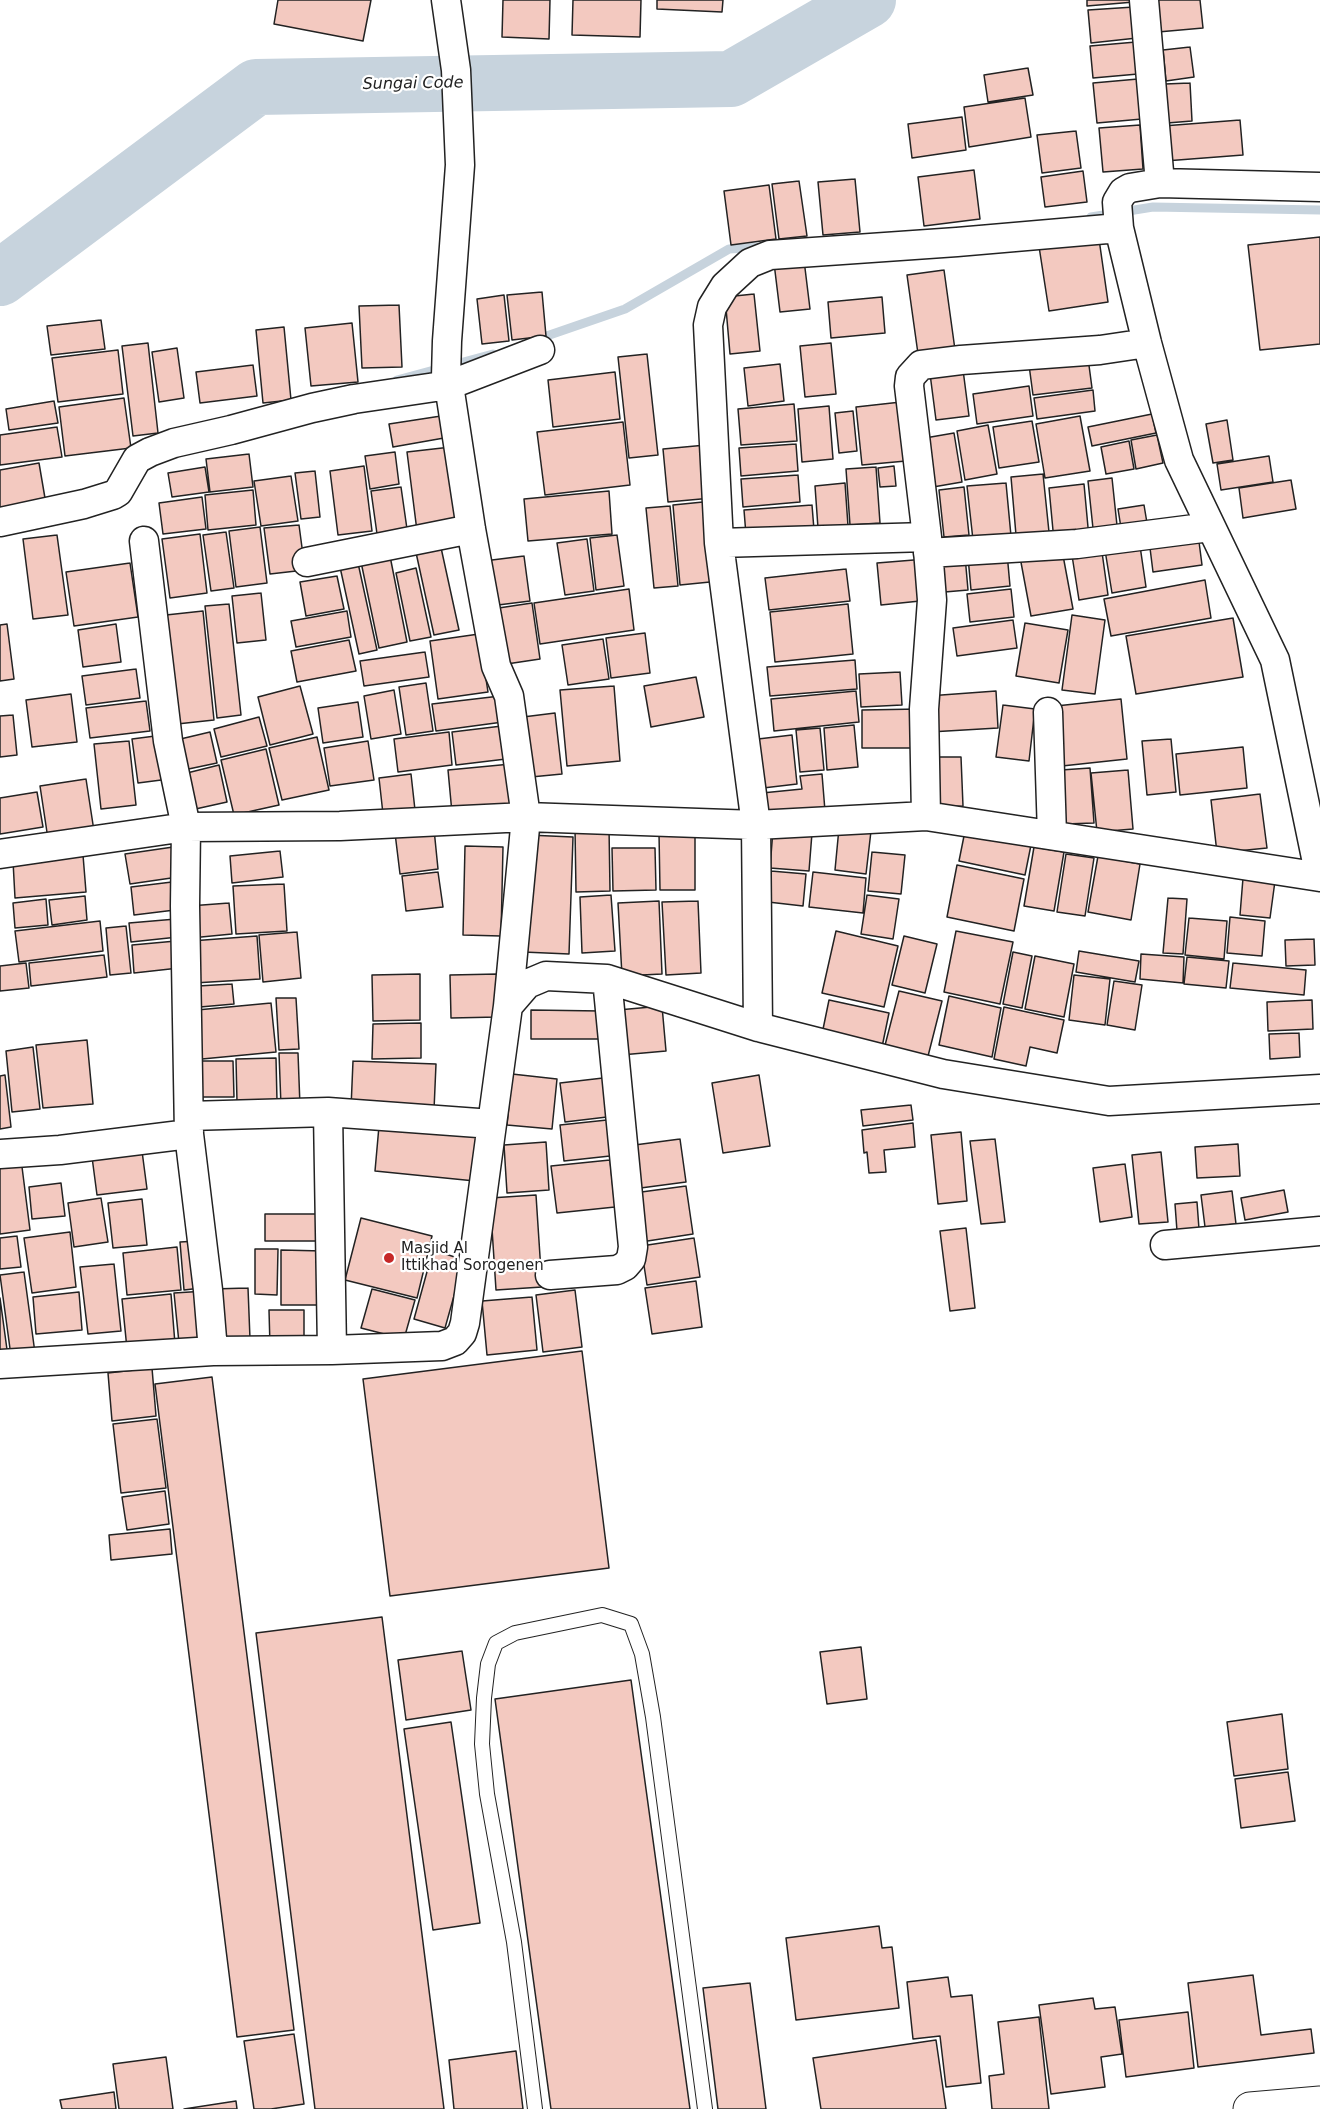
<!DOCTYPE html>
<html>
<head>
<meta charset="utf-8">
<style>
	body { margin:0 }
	canvas { display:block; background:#fff }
</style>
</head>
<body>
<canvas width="1320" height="2109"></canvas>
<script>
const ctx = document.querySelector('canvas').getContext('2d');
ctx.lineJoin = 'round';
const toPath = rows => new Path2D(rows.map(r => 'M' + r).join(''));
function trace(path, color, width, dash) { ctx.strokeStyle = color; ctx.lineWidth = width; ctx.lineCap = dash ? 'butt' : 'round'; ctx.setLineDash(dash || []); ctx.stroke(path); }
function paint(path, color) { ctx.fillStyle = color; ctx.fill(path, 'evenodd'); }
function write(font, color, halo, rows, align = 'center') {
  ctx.font = font + ' "DejaVu Sans",sans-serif'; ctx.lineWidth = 4.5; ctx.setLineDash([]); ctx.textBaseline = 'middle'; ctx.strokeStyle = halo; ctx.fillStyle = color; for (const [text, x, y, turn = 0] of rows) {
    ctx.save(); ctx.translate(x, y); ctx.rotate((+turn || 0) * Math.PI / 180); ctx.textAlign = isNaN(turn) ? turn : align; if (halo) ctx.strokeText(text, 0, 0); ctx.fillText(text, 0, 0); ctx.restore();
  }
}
const stream = toPath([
	[1091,217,1153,207,1320,210],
	[535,340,625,309,729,249,761,247],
	[397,380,493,354]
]);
const river = toPath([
	[0,278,256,87,731,79,868,0]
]);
const building = toPath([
	[278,0,371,0,363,41,274,24,278,0],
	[503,0,550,0,549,39,502,37,503,0],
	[573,0,641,0,640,37,572,35,573,0],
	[657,0,723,0,722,12,657,9,657,0],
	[1087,0,1134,0,1134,2,1087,6,1087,0],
	[1155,0,1200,0,1203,28,1158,32,1155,0],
	[1134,7,1137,38,1091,43,1088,10,1134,7],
	[1136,42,1138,74,1093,78,1090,46,1136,42],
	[1190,47,1194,77,1166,81,1163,50,1190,47],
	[1028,68,1033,95,988,102,984,75,1028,68],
	[1138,79,1142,119,1097,123,1093,83,1138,79],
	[1190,83,1192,121,1167,123,1165,84,1190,83],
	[1025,98,1031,137,969,147,964,107,1025,98],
	[962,117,966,150,912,158,908,124,962,117],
	[1240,120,1243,155,1165,161,1163,126,1240,120],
	[1140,125,1143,169,1103,172,1099,128,1140,125],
	[1076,131,1081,168,1042,173,1037,135,1076,131],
	[974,170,980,219,924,226,918,177,974,170],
	[1083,171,1087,202,1045,207,1041,177,1083,171],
	[855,179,860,232,823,235,818,182,855,179],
	[799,181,807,236,779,239,772,184,799,181],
	[769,185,776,239,731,245,724,191,769,185],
	[1098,232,1108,302,1049,311,1038,240,1098,232],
	[1320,237,1320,344,1260,350,1248,245,1320,237],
	[804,260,810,309,780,312,774,263,804,260],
	[944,270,956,357,919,361,907,275,944,270],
	[542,292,546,336,512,340,507,295,542,292],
	[754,294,760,351,730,354,725,297,754,294],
	[504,295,509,341,482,344,477,299,504,295],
	[882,297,885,333,831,338,828,302,882,297],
	[399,305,402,367,362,368,359,306,399,305],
	[101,320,105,349,51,355,47,326,101,320],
	[352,323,358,382,311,386,305,328,352,323],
	[284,327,291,400,263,403,256,330,284,327],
	[148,343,158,433,133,436,122,346,148,343],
	[831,343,836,394,805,397,800,346,831,343],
	[177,348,184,398,159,402,152,352,177,348],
	[118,350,123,394,58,402,52,358,118,350],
	[647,354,658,455,629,458,618,357,647,354],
	[1088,358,1092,388,1033,395,1029,365,1088,358],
	[962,362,969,416,936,420,929,366,962,362],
	[780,364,784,401,748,406,744,368,780,364],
	[253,365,257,396,200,403,196,372,253,365],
	[615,372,620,419,553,427,548,380,615,372],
	[1029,386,1033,416,977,424,973,394,1029,386],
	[1093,390,1095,411,1037,419,1034,398,1093,390],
	[124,398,131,448,65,456,59,407,124,398],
	[54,401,58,423,9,430,6,409,54,401],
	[901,402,906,461,862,465,856,407,901,402],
	[794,404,797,441,741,445,738,409,794,404],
	[829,406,833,459,802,462,798,409,829,406],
	[853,411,857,451,839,453,835,413,853,411],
	[1152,414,1156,433,1092,446,1088,427,1152,414],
	[441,416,444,438,393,447,389,424,441,416],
	[1080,416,1090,471,1045,478,1036,424,1080,416],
	[1227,420,1233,460,1213,463,1206,424,1227,420],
	[1032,421,1039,462,999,468,993,427,1032,421],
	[623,422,630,485,545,495,537,432,623,422],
	[988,425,997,474,965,480,957,431,988,425],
	[57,427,62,457,0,465,0,435,57,427],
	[954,433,962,482,933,487,925,438,954,433],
	[1157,435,1163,463,1136,469,1131,440,1157,435],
	[1129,441,1134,469,1106,474,1101,447,1129,441],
	[796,444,798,471,741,476,739,448,796,444],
	[706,445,712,498,668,502,663,449,706,445],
	[451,447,461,526,417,531,407,452,451,447],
	[395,452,399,484,370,489,365,456,395,452],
	[249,454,253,487,210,492,206,459,249,454],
	[1269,456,1273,482,1221,490,1217,464,1269,456],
	[39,463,46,504,0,512,0,470,39,463],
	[364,466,372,531,338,535,330,471,364,466],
	[894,466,896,486,880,487,878,468,894,466],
	[205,467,209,492,172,497,168,473,205,467],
	[876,467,880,523,850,525,846,469,876,467],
	[315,471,320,517,301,519,295,473,315,471],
	[1043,474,1049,532,1016,535,1011,477,1043,474],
	[798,475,800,502,743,507,741,479,798,475],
	[291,476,298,521,261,526,254,481,291,476],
	[1112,478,1118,535,1094,538,1088,481,1112,478],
	[1291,480,1296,509,1243,518,1239,488,1291,480],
	[845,483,848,526,818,528,815,486,845,483],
	[1006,483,1011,536,973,540,967,486,1006,483],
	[1084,484,1089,538,1054,541,1049,488,1084,484],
	[401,487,408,536,378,541,371,491,401,487],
	[964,487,969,535,944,537,939,490,964,487],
	[253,490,256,525,208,530,205,495,253,490],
	[609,491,612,534,528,541,524,499,609,491],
	[202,497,206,529,163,534,159,503,202,497],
	[713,501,720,581,680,585,673,505,713,501],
	[812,505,814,530,746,535,744,510,812,505],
	[1144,505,1148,529,1122,534,1118,509,1144,505],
	[670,506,678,586,654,588,646,508,670,506],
	[299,525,305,570,270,574,264,528,299,525],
	[260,527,267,583,236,587,229,531,260,527],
	[226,532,234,588,211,591,203,535,226,532],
	[200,534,207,593,170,598,162,539,200,534],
	[1198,534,1202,565,1153,572,1149,540,1198,534],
	[57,535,68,615,33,619,23,539,57,535],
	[617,535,624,586,596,590,590,538,617,535],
	[587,539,594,591,565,595,557,543,587,539],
	[1139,539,1146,587,1112,593,1104,544,1139,539],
	[440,543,459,630,434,635,415,548,440,543],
	[1101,545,1108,595,1079,600,1071,549,1101,545],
	[1062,550,1073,609,1031,616,1020,557,1062,550],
	[1007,553,1010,586,971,590,968,557,1007,553],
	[390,556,407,642,379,648,361,562,390,556],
	[524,556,530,601,490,606,484,561,524,556],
	[965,556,968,590,933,593,930,559,965,556],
	[926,559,930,600,881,605,877,563,926,559],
	[130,563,138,617,74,626,66,572,130,563],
	[358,563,377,650,359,654,340,567,358,563],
	[416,568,431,637,410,641,396,573,416,568],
	[846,569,850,601,769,610,765,578,846,569],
	[337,576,344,609,306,616,300,582,337,576],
	[1205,580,1211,618,1111,636,1104,599,1205,580],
	[629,589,634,630,540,644,534,603,629,589],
	[1011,589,1014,617,970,622,967,594,1011,589],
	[261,593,266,640,237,643,232,596,261,593],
	[532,603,540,659,500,665,492,609,532,603],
	[229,604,241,715,217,718,205,606,229,604],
	[848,604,853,654,775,662,770,612,848,604],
	[203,611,214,720,177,724,166,615,203,611],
	[347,611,351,637,296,647,291,621,347,611],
	[1072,615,1105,620,1095,694,1062,690,1072,615],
	[1233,618,1243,677,1136,694,1126,636,1233,618],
	[1013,620,1017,648,957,656,953,628,1013,620],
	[1025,623,1068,630,1059,683,1016,676,1025,623],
	[7,624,14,679,0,681,0,625,7,624],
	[116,624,121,662,83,667,78,630,116,624],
	[645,633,650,673,611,678,606,638,645,633],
	[479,634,488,692,438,699,430,641,479,634],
	[603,639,609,679,568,685,562,645,603,639],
	[349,640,356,671,297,682,291,651,349,640],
	[425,652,429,677,364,686,360,661,425,652],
	[855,660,857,689,770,696,767,667,855,660],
	[136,669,140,698,86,705,82,676,136,669],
	[900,672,902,705,861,707,859,674,900,672],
	[696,677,704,717,651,727,644,686,696,677],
	[426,683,433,731,406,735,399,687,426,683],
	[300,686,313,734,270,745,258,697,300,686],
	[614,686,620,761,567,766,560,690,614,686],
	[394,690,401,734,371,739,364,696,394,690],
	[856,691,859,722,774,731,771,699,856,691],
	[996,691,998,728,930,732,928,696,996,691],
	[71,694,77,742,32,747,26,700,71,694],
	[500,696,503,722,436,731,432,704,500,696],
	[1121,699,1127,759,1062,766,1056,706,1121,699],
	[146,701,150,731,90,738,86,708,146,701],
	[358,702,363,737,323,743,318,708,358,702],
	[1003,705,1035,709,1029,761,996,757,1003,705],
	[920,709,920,748,862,748,862,710,920,709],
	[555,713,562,774,531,777,523,717,555,713],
	[13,715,17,755,0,757,0,716,13,715],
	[259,717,267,746,221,757,214,729,259,717],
	[854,725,858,767,827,770,824,728,854,725],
	[502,726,506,759,456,765,452,732,502,726],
	[820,728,824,770,800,772,796,730,820,728],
	[210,732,217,763,179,771,172,741,210,732],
	[449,732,452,765,398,772,394,739,449,732],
	[163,735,169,779,138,783,132,739,163,735],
	[792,735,797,784,763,788,758,739,792,735],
	[317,737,329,790,282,800,269,748,317,737],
	[1171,739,1176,792,1147,795,1142,741,1171,739],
	[129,741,136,805,101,809,94,744,129,741],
	[368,741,374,780,330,786,324,748,368,741],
	[1243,747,1247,788,1180,795,1176,754,1243,747],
	[266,749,279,805,234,815,221,760,266,749],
	[930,757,961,757,963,806,931,807,930,757],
	[511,764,515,807,452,813,448,770,511,764],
	[219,765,227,802,191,810,183,774,219,765],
	[1090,768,1094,823,1065,824,1061,770,1090,768],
	[1128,770,1133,829,1097,832,1091,773,1128,770],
	[411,774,415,810,383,814,379,778,411,774],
	[822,774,825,811,765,817,762,793,802,789,800,776,822,774],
	[86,779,94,831,48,839,40,786,86,779],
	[37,792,43,827,0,834,0,798,37,792],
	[1260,794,1267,848,1217,853,1211,800,1260,794],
	[609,827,610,891,576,892,575,828,609,827],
	[839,828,871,831,866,874,835,870,839,828],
	[434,829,438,869,400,874,395,833,434,829],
	[773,830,812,833,809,871,770,868,773,830],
	[965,831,1031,845,1025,875,959,861,965,831],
	[659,833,695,833,695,890,660,890,659,833],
	[528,835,573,837,569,954,523,952,528,835],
	[180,846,185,876,130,884,125,854,180,846],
	[465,846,503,847,501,936,463,935,465,846],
	[1034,847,1064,852,1054,911,1024,906,1034,847],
	[612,848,655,848,656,890,613,891,612,848],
	[280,851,283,877,232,883,230,856,280,851],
	[872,852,905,855,901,894,868,891,872,852],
	[1066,854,1094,858,1085,916,1057,912,1066,854],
	[83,855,86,892,15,898,13,861,83,855],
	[1098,856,1140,864,1131,920,1088,912,1098,856],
	[957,865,1024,879,1014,931,947,917,957,865],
	[771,871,806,874,803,906,768,902,771,871],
	[438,872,443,907,406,911,402,876,438,872],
	[813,872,866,878,863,913,809,907,813,872],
	[1243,878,1275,881,1270,918,1240,915,1243,878],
	[172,882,175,910,134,915,131,887,172,882],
	[284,884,287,931,236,934,233,886,284,884],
	[611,895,615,951,582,953,580,897,611,895],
	[867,895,899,899,893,939,861,934,867,895],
	[85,896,87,920,52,925,49,900,85,896],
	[1168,898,1187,899,1183,954,1163,953,1168,898],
	[46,899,48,925,15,928,13,903,46,899],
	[659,901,662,974,622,976,618,903,659,901],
	[698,901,701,973,666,975,662,902,698,901],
	[229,903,232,934,191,938,189,906,229,903],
	[1230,917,1265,921,1262,956,1227,953,1230,917],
	[1189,918,1227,921,1224,959,1185,955,1189,918],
	[176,919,178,937,131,942,129,923,176,919],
	[100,921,103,951,19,962,15,931,100,921],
	[126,926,131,973,110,975,106,928,126,926],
	[836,931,898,946,884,1007,822,993,836,931],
	[956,931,1013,942,1000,1004,944,992,956,931],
	[297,932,301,978,263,982,259,935,297,932],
	[257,936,260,979,194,983,191,941,257,936],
	[904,936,937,944,925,993,892,985,904,936],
	[1314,939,1315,965,1286,966,1285,940,1314,939],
	[176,941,179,968,134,973,132,945,176,941],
	[1079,951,1139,961,1135,982,1076,972,1079,951],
	[1013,952,1032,956,1022,1008,1003,1004,1013,952],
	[1141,954,1184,957,1183,983,1140,979,1141,954],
	[104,955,107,977,31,986,29,963,104,955],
	[1035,956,1074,964,1064,1017,1025,1009,1035,956],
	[1187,957,1229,961,1226,988,1184,984,1187,957],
	[26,963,29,988,0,991,0,966,26,963],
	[1233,963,1306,970,1304,995,1230,988,1233,963],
	[420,974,420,1020,373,1021,372,975,420,974],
	[498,974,498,1017,451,1018,450,975,498,974],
	[1074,975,1110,979,1105,1025,1069,1020,1074,975],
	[1114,981,1142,985,1135,1030,1107,1025,1114,981],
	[232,984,234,1004,200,1007,198,986,232,984],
	[899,991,942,1001,926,1064,883,1053,899,991],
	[949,996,1001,1008,992,1057,939,1045,949,996],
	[276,998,296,998,299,1049,279,1050,276,998],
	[829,1000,889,1013,881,1052,821,1039,829,1000],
	[1312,1000,1313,1029,1268,1031,1267,1002,1312,1000],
	[271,1003,276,1052,202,1059,197,1010,271,1003],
	[662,1006,666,1051,621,1055,618,1010,662,1006],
	[1004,1007,1064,1020,1057,1053,1030,1047,1026,1066,994,1059,1004,1007],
	[531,1010,601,1011,601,1039,531,1039,531,1010],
	[421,1023,421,1058,372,1059,373,1024,421,1023],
	[1299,1033,1300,1057,1270,1059,1269,1034,1299,1033],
	[87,1040,93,1104,43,1108,36,1045,87,1040],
	[33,1047,40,1109,12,1112,6,1051,33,1047],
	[279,1053,298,1053,300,1106,281,1106,279,1053],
	[276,1058,277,1101,237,1102,236,1059,276,1058],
	[201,1061,233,1061,234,1097,202,1097,201,1061],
	[353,1061,436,1064,434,1110,351,1108,353,1061],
	[512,1074,557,1079,552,1129,507,1125,512,1074],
	[5,1075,11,1127,0,1129,0,1076,5,1075],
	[759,1075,770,1146,723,1153,712,1083,759,1075],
	[603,1078,607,1117,565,1122,560,1083,603,1078],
	[911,1105,913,1120,863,1126,861,1110,911,1105],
	[607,1120,610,1156,564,1161,560,1125,607,1120],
	[913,1123,915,1147,884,1150,886,1172,869,1173,867,1152,864,1153,862,1130,913,1123],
	[379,1126,479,1136,475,1181,375,1171,379,1126],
	[961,1132,967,1201,938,1204,931,1135,961,1132],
	[680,1139,686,1182,633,1189,627,1146,680,1139],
	[995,1139,1005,1222,981,1224,970,1141,995,1139],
	[546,1142,549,1190,507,1193,504,1145,546,1142],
	[1238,1144,1240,1176,1197,1178,1195,1147,1238,1144],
	[142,1151,147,1189,97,1195,92,1157,142,1151],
	[1161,1152,1168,1222,1139,1224,1132,1155,1161,1152],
	[21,1159,30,1230,0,1234,0,1162,21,1159],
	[610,1160,615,1207,557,1213,551,1166,610,1160],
	[1125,1164,1132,1217,1100,1222,1093,1168,1125,1164],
	[61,1183,65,1216,32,1219,29,1187,61,1183],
	[686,1186,693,1234,641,1242,634,1193,686,1186],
	[1284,1190,1288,1212,1245,1220,1241,1198,1284,1190],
	[1232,1191,1236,1224,1205,1227,1201,1195,1232,1191],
	[536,1195,542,1287,496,1290,490,1198,536,1195],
	[101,1198,108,1242,74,1247,68,1203,101,1198],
	[142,1199,147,1245,113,1248,108,1203,142,1199],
	[1197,1202,1199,1229,1177,1231,1175,1204,1197,1202],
	[265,1214,320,1214,320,1241,265,1241,265,1214],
	[361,1218,432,1236,417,1298,345,1280,361,1218],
	[966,1228,975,1308,950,1311,940,1231,966,1228],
	[70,1232,76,1287,32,1293,24,1238,70,1232],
	[17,1236,21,1267,0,1269,0,1238,17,1236],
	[694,1238,700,1277,647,1285,641,1246,694,1238],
	[197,1241,201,1288,184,1290,180,1242,197,1241],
	[177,1247,181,1290,127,1295,123,1253,177,1247],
	[255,1249,278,1249,277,1295,255,1294,255,1249],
	[281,1250,323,1251,323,1305,281,1305,281,1250],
	[433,1250,464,1260,445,1328,414,1319,433,1250],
	[114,1264,121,1331,88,1334,80,1267,114,1264],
	[24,1272,35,1353,11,1356,0,1275,24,1272],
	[696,1281,702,1327,652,1334,645,1288,696,1281],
	[248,1288,250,1339,214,1340,212,1289,248,1288],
	[372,1289,415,1300,404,1339,361,1328,372,1289],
	[575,1290,582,1347,543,1352,536,1295,575,1290],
	[206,1291,209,1341,179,1343,174,1293,206,1291],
	[79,1292,82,1330,36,1334,33,1297,79,1292],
	[171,1294,175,1344,127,1349,122,1299,171,1294],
	[532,1297,537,1350,487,1355,482,1301,532,1297],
	[0,1298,8,1357,0,1358,0,1298],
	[269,1310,304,1310,304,1346,270,1346,269,1310],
	[582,1351,609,1568,390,1596,363,1379,582,1351],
	[152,1368,156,1416,112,1421,108,1373,152,1368],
	[212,1377,294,2030,237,2037,155,1384,212,1377],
	[157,1419,166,1488,121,1493,113,1424,157,1419],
	[165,1491,169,1524,127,1530,122,1497,165,1491],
	[170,1529,172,1554,111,1560,109,1535,170,1529],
	[382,1617,444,2109,315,2109,256,1633,382,1617],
	[861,1647,867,1699,827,1704,820,1652,861,1647],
	[462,1651,471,1710,406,1720,398,1660,462,1651],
	[631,1680,690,2109,551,2109,495,1699,631,1680],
	[1282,1714,1288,1769,1234,1776,1227,1722,1282,1714],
	[451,1722,480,1923,433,1930,404,1729,451,1722],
	[1288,1772,1295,1821,1241,1828,1235,1779,1288,1772],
	[879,1926,882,1948,892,1947,899,2008,796,2020,786,1938,879,1926],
	[1253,1975,1261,2035,1311,2029,1314,2053,1198,2067,1188,1983,1253,1975],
	[948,1977,951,1997,972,1995,981,2083,946,2087,940,2036,913,2039,907,1982,948,1977],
	[750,1983,766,2109,718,2109,703,1988,750,1983],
	[1093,1998,1095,2009,1115,2007,1122,2054,1101,2057,1105,2087,1051,2094,1039,2005,1093,1998],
	[1188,2012,1194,2068,1126,2077,1119,2020,1188,2012],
	[1039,2017,1049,2109,992,2109,989,2076,1004,2074,998,2022,1039,2017],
	[294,2034,304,2104,271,2109,254,2109,244,2041,294,2034],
	[936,2040,946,2109,821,2109,813,2058,936,2040],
	[516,2051,523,2109,454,2109,449,2060,516,2051],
	[166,2057,173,2109,119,2109,113,2064,166,2057],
	[114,2092,116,2109,62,2109,60,2100,114,2092],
	[236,2101,237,2109,184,2109,236,2101]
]);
const lane = toPath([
	[535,2109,514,1942,487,1794,482,1744,484,1698,488,1664,496,1643,515,1633,602,1615,631,1624,642,1654,653,1717,705,2109]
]);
const street = toPath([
	[446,0,456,70,460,165,447,341,446,377,449,385,471,529,496,666,509,696,526,817,508,1006],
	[1144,0,1160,183],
	[1320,187,1160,183,1130,188,1123,192,1117,202,1119,228,1147,343,1179,460,1275,660,1320,877],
	[0,522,84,504,113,495,118,492,137,459,150,452,174,443,231,430,312,408,354,399,449,385,540,350],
	[144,541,168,741,186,827,185,906,189,1134,208,1290,213,1351],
	[719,543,927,537],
	[928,553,1077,544,1210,527],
	[307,562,471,529],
	[1048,712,1052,835],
	[926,816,924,709,932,600,927,537,909,386,910,377,921,365,961,360,1100,350,1147,343],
	[0,854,186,827,340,826,526,817,756,825,926,816,1320,877],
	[758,1027,756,825,719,543,708,325,712,307,725,286,750,263,770,255,957,242,1119,228],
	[328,1112,332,1350],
	[189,1116,328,1112,492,1124],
	[0,1154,60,1150,189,1134],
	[1165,1245,1320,1231],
	[550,1275,617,1270,625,1266,631,1259,633,1247,607,979],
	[0,1364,213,1351,332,1350,442,1346,455,1341,462,1333,465,1323,508,1006,527,984,546,976,607,979,758,1027,943,1074,1109,1101,1320,1089]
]);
const secondary = toPath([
	[1250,2109,1320,2103]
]);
const markers = [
	[389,1258,6,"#c62828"]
];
const poiNames = [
	["Masjid Al",401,1249],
	["Ittikhad Sorogenen",401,1266]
];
const waterNames = [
	["Sungai Code",413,84,-1]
];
trace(stream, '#c7d3dd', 9);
trace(river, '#c7d3dd', 56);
paint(building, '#f3c9c0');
trace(building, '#222', 1.5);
trace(lane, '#222', 16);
trace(street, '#222', 31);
trace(secondary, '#222', 35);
trace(lane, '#fff', 14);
trace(street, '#fff', 28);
trace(secondary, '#fff', 33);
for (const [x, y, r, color] of markers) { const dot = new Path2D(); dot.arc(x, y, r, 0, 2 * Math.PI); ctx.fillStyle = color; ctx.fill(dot); trace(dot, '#fff', 2); }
write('15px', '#222', '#fff', poiNames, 'left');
write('italic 16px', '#222', '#fff', waterNames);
</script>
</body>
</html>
